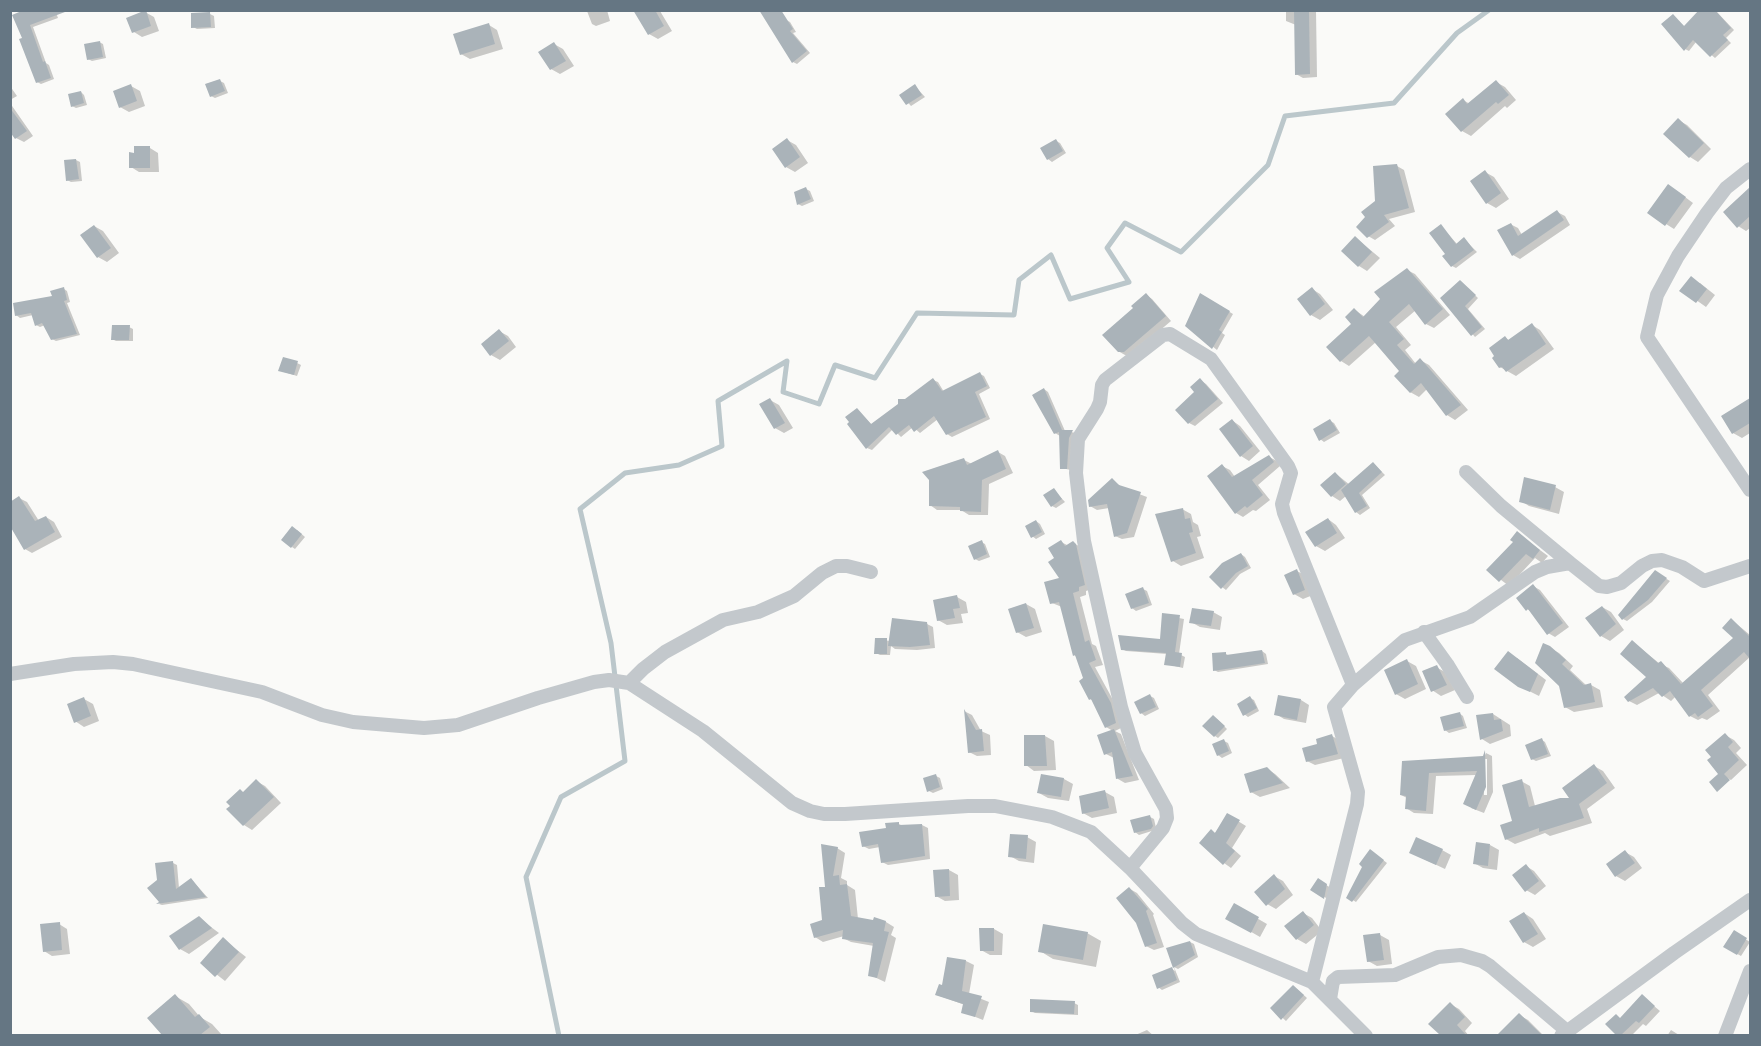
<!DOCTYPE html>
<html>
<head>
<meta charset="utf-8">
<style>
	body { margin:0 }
	#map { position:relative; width:1761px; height:1046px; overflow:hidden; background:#fafaf8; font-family:Rubik,sans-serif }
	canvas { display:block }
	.frame { position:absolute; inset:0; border:12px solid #657683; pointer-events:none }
</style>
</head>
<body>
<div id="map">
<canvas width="1761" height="1046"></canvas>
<div class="frame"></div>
</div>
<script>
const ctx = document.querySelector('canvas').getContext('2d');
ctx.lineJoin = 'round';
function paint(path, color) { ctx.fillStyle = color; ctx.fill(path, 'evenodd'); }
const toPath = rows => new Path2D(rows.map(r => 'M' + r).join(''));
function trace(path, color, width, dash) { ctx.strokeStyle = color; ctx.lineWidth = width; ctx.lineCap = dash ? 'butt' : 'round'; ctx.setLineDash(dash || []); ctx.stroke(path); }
const shadow = toPath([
	[55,10,58,18,33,27,46,63,49,65,54,79,41,84,37,82,24,39,14,16],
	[607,10,610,21,596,26,592,24,587,11],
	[644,10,660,11,672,31,658,39,649,34],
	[1286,10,1316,10,1317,77,1303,78,1296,74,1296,25,1286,21],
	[1715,10,1734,30,1726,38,1731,43,1715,58,1696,42,1689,51,1685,49,1673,16,1685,27],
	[145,12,154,17,159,31,142,37,134,32],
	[210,14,214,16,215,28,197,29,193,27],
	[786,20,790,22,796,32,793,33,810,53,797,64,793,62],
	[489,25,497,30,503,49,470,59,461,54],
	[99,42,103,44,106,58,92,61,88,59],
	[554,44,563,49,574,66,560,74,551,69,540,52],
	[220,81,224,83,228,93,215,98,211,96],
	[1496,82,1505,87,1516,100,1507,108,1505,106,1471,136,1462,131,1447,114,1463,100,1470,104],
	[10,86,17,96,10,100],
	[131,86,140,91,145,106,129,112,120,107],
	[915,86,925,97,911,106,901,95],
	[81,92,84,95,87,105,76,108,72,106],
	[10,103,33,136,24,142,16,138,10,129],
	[1678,120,1687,125,1711,149,1698,162,1690,157],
	[787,140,796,145,808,163,795,172,786,167],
	[1056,141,1060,143,1066,153,1052,162,1048,159],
	[150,148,158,153,159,172,139,172,131,167,136,154],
	[76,160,80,162,82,181,71,182,67,180],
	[1397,166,1404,170,1415,212,1389,219,1395,226,1375,240,1368,236,1377,201],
	[1485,172,1494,177,1509,199,1496,208,1487,203],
	[806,189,810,191,814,201,802,206,798,204],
	[1677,191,1693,203,1674,229,1666,224],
	[1748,191,1750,192,1750,228,1746,231,1738,226],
	[1557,212,1565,216,1570,225,1520,259,1513,255,1510,224,1518,228,1522,235],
	[94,226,103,231,119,253,107,262,98,257],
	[1441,226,1457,244,1464,239,1477,252,1456,268,1452,266,1447,254],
	[1356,238,1380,258,1367,271,1359,266],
	[1407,270,1415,274,1450,315,1434,328,1426,324,1416,310,1396,327,1411,345,1405,350,1416,364,1420,360,1429,365,1468,410,1455,420,1447,415,1427,389,1419,397,1410,392,1401,371,1376,342,1349,366,1341,361,1354,324,1355,310,1365,317],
	[1700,283,1715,295,1706,307,1682,290],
	[1464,285,1478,298,1468,309,1485,329,1475,337,1442,298],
	[64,289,67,291,70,302,67,303,80,335,56,341,52,339,45,325,40,327,36,325,33,315,20,318,16,315,54,297],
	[1312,289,1320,294,1333,310,1320,320,1311,315,1299,299],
	[1146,295,1152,299,1171,321,1131,355,1125,355,1118,351,1135,309],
	[1201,295,1233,314,1222,333,1225,335,1217,350,1187,326],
	[1532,325,1540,330,1554,349,1516,376,1500,367,1506,338,1510,341],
	[129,327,133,329,133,341,116,341,112,339],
	[499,331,508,336,516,347,500,360,491,355],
	[297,363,301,365,297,376,284,372],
	[980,374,984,376,990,388,979,394,990,419,952,437,947,434,938,419,920,433,913,427,901,437,893,429,872,450,867,448,857,409,872,425,933,380,938,382,944,392],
	[1200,380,1206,384,1223,403,1195,426,1189,423],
	[1044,389,1048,392,1065,431,1076,433,1071,470,1061,468,1060,436,1055,433],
	[770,400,779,405,793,428,784,433,775,428],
	[1750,400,1750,433,1742,438,1733,433,1723,417],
	[1233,421,1240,426,1260,451,1249,461,1241,456,1222,430],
	[1330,421,1334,423,1340,433,1324,442,1320,439],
	[998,452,1005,456,1013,473,989,484,988,515,969,515,961,510,937,510,930,505,964,460,972,464],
	[1269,457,1277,461,1280,466,1258,485,1270,500,1256,511,1253,510,1243,517,1236,513,1222,466,1230,470,1235,477],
	[1374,464,1385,475,1362,495,1370,508,1360,515,1356,512,1346,496,1340,501,1332,496,1335,473,1350,485],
	[1112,480,1123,488,1147,497,1134,537,1122,539,1115,536,1109,508,1097,510,1090,506],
	[1555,487,1564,492,1559,514,1529,506,1521,501],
	[1054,490,1065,502,1056,508,1052,506],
	[19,498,27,502,39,521,46,517,54,522,62,537,32,553,25,549],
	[1182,509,1191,514,1193,522,1198,525,1201,536,1197,537,1204,558,1181,566,1173,561],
	[1328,519,1336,525,1345,538,1325,551,1316,546],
	[1036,521,1040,524,1045,534,1036,539,1032,536],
	[297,530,305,537,295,549,292,547],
	[1517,533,1548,556,1542,563,1535,558,1509,586,1488,570,1515,542],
	[981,542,985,544,990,557,979,561,975,559],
	[1061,542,1069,546,1073,543,1081,547,1092,589,1086,591,1086,595,1080,597,1092,644,1096,646,1103,665,1095,667,1118,709,1123,727,1115,731,1121,734,1139,780,1125,783,1118,779,1114,758,1106,754,1113,731,1106,727,1094,701,1090,699,1077,657,1074,655,1062,607,1052,603,1061,579,1056,558],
	[1241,554,1245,557,1251,568,1240,574,1226,590,1222,587],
	[1297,571,1306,576,1313,595,1303,599,1294,594],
	[1655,572,1670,581,1652,602,1627,621,1623,619],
	[1533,586,1540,590,1569,627,1555,637,1548,633,1532,612,1527,609],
	[1143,589,1147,591,1152,605,1136,611,1132,608],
	[957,597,966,602,968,613,961,614,963,623,947,625,938,620],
	[1026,604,1035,609,1042,632,1026,637,1017,632],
	[1602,607,1611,612,1624,630,1610,641,1601,636],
	[1213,612,1222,617,1220,630,1200,627,1191,622],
	[1163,615,1184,619,1179,654,1185,657,1183,668,1166,664,1167,654,1126,651,1122,649,1162,641],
	[1732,620,1750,635,1750,657,1708,695,1720,711,1707,720,1702,718,1698,720,1690,716,1676,696,1671,701,1659,693,1637,705,1629,701,1649,677,1633,642,1660,664,1669,668,1683,683,1735,638],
	[927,624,933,627,935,648,917,650,895,649,891,646,890,655,880,655,876,653,876,639,890,641],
	[1550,648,1559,653,1573,666,1570,670,1587,686,1591,685,1600,690,1603,707,1574,712,1565,707],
	[1262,651,1266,654,1268,664,1218,672,1214,670,1225,653,1229,656],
	[1517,658,1546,680,1539,696,1519,686],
	[1407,661,1416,666,1426,689,1405,699,1396,694],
	[1436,667,1445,672,1455,690,1441,696,1432,690],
	[1150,696,1154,698,1159,709,1145,716,1141,713],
	[1250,698,1254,700,1259,711,1248,717,1244,714],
	[84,699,93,704,99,721,84,727,75,721],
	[1301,700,1309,705,1306,723,1284,719,1276,714],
	[966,712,972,715,981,731,990,735,991,755,977,756,969,752],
	[1459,713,1463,716,1467,728,1449,733,1445,730],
	[1493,714,1510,725,1511,736,1490,744,1482,739],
	[1217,719,1227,729,1218,738,1215,736],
	[1725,735,1734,740,1741,748,1736,753,1747,765,1731,780,1722,775,1713,757],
	[1045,736,1054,741,1056,770,1034,771,1026,765],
	[1332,736,1339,740,1344,758,1315,765,1307,761,1319,745],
	[1542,740,1545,742,1551,756,1536,761,1532,759],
	[1224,741,1228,743,1232,753,1222,758,1218,755],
	[1486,753,1492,756,1493,792,1484,813,1471,808,1477,775,1436,776,1433,814,1414,813,1406,808,1407,798,1401,795,1404,762,1484,757],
	[1484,759,1487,759,1487,795,1484,795],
	[1594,766,1603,771,1615,788,1587,809,1592,823,1550,836,1545,833,1515,844,1506,839,1513,822,1521,781,1530,786,1535,806,1572,799],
	[1266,768,1275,774,1290,788,1260,797,1251,792],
	[1042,775,1064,779,1073,784,1069,801,1048,798,1039,793],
	[936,776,940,778,943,789,933,793,929,791],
	[256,781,265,786,281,803,252,830,244,825,244,793],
	[1105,792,1114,797,1117,813,1092,818,1083,813],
	[1228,815,1246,826,1232,848,1241,856,1231,868,1224,863,1215,833],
	[1150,817,1154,819,1156,828,1155,830,1139,835,1135,832],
	[899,824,905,827,922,825,928,828,930,859,888,865,882,862,880,847,869,849,863,846],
	[1027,837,1036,842,1034,863,1019,861,1010,856],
	[1490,845,1499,850,1497,870,1483,868,1474,863],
	[837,848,845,853,841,878,847,881,847,885,855,890,858,919,886,922,894,927,891,935,896,938,885,982,870,975,874,946,851,942,843,938,844,936,823,942,815,937,824,921,827,888],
	[1442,850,1451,855,1445,869,1411,853],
	[1625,852,1634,857,1642,868,1625,881,1616,876],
	[1374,853,1387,863,1356,902,1348,897],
	[173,863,177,865,179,888,191,879,208,898,162,905,159,904,162,902,158,880],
	[1526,866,1534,871,1546,886,1535,895,1526,890],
	[949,870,958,875,959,900,945,901,936,896],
	[1274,876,1283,881,1293,895,1276,909,1267,904],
	[1318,880,1331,888,1328,899,1312,890],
	[1130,889,1137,893,1154,914,1153,915,1164,947,1154,950,1146,946],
	[1234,905,1267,924,1260,937,1227,918],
	[1303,913,1312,918,1322,931,1306,944,1297,939],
	[1524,913,1533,919,1546,939,1533,947,1524,942],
	[199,918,219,933,189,954,180,949],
	[59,924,67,929,70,954,52,956,44,951],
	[994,929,1003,934,1002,955,990,955,981,950],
	[1734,932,1750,942,1741,956,1725,947],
	[1087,933,1101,941,1096,967,1053,959,1040,951],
	[1380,935,1389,940,1392,964,1377,966,1368,961],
	[223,939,246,957,225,981,202,963],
	[1190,942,1194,944,1198,957,1178,969,1174,967,1180,982,1162,990,1158,987,1172,969,1175,971,1168,949],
	[948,958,966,961,974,965,969,994,989,1002,983,1020,963,1012,965,1005,937,995,943,987],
	[1297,989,1307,998,1286,1021,1272,1008],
	[175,996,189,1004,200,1017,212,1024,222,1035,164,1036,149,1019],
	[1642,996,1660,1011,1646,1026,1643,1024,1631,1036,1618,1036,1608,1024,1621,1019],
	[1074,1003,1078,1005,1078,1015,1035,1013,1031,1011],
	[1450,1004,1459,1009,1472,1023,1465,1031,1469,1036,1442,1036,1430,1024],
	[1519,1015,1528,1020,1543,1035,1499,1036],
	[1147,1030,1154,1036,1133,1036],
	[1671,1030,1679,1035,1680,1036,1667,1036]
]);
const stream = toPath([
	[559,1036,526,877,561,797,625,761,611,643,580,509,625,473,679,465,722,446,718,401,787,361,783,392,819,404,835,365,875,378,917,313,1014,315,1019,280,1051,255,1070,299,1129,282,1107,248,1125,223,1181,252,1268,165,1285,116,1394,103,1457,33,1489,10]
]);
const building = toPath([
	[24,10,65,10,65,12,30,25,43,62,45,61,51,78,36,83,19,39,22,38,12,15],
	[146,10,151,26,132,33,126,18],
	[633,10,655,10,664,26,648,35],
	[759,10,781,10,793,29,790,31,807,51,792,63],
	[1294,10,1309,10,1310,74,1295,75],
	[1699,10,1715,10,1731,28,1723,35,1728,40,1710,57,1693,40,1684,51,1661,24,1673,14,1684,26],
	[210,12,211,27,191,28,191,13],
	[489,23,495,44,460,55,453,34],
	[100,41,103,57,87,60,84,44],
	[554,42,566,61,550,70,538,52],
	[220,79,225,91,210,97,205,84],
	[1496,80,1509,95,1498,104,1496,102,1461,132,1445,114,1463,98,1467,104],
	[131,84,137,101,119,108,113,91],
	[915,84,922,95,906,105,899,95],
	[81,91,84,103,71,107,68,94],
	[10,108,27,131,15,139,10,132],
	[1678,118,1704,143,1689,158,1663,134],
	[787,138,800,157,785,168,772,149],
	[1056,139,1063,151,1047,160,1040,148],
	[134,146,150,146,150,168,129,168,129,152,134,153],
	[76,159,79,179,66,181,64,160],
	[1397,164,1409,208,1384,215,1389,222,1367,238,1356,227,1365,217,1361,212,1375,201,1373,166],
	[1485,170,1501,193,1486,204,1470,181],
	[1668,184,1686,197,1665,226,1647,213],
	[806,187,811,199,797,205,794,192],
	[1750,187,1750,216,1737,228,1723,212],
	[1557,210,1564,220,1512,256,1497,230,1511,223,1518,236],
	[1441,224,1456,244,1464,237,1474,250,1451,267,1442,256,1445,254,1429,233],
	[94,225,111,248,97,258,80,235],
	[1355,236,1372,252,1358,267,1341,251],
	[1407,268,1443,309,1425,325,1409,304,1389,322,1404,339,1397,345,1414,364,1420,358,1461,405,1446,416,1421,383,1410,393,1394,376,1399,371,1369,336,1340,362,1326,347,1351,324,1345,317,1354,308,1363,317,1380,299,1374,292],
	[1691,276,1707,289,1696,303,1679,291],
	[1460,280,1476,295,1465,306,1482,327,1471,336,1440,298],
	[64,287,67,300,64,301,77,334,51,340,42,323,35,326,31,313,15,316,13,303,52,296,50,291],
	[1312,287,1325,304,1310,316,1297,299],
	[1146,293,1166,316,1124,352,1118,352,1102,335,1133,308,1131,306],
	[1200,293,1230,311,1219,330,1222,332,1212,349,1185,326],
	[1532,323,1546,344,1506,372,1502,367,1499,368,1492,358,1494,356,1489,348,1505,336,1508,340],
	[112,325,130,325,129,340,111,340],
	[499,329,509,341,490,356,481,344],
	[283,357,298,361,294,375,278,371],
	[980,372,987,386,975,392,986,417,946,435,934,416,914,432,909,425,896,435,889,427,866,449,847,424,849,422,845,417,857,408,871,424,898,404,898,399,905,399,933,378,942,391],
	[1200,378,1218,399,1188,424,1175,410,1194,392,1190,387],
	[1044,388,1062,430,1073,430,1069,438,1067,469,1060,469,1059,432,1054,434,1032,395],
	[770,398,785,423,774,429,759,404],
	[1750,398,1750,423,1732,434,1721,416],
	[1232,419,1253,446,1240,457,1219,429],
	[1330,419,1337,430,1319,441,1313,429],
	[998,450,1006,469,982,480,981,512,960,511,960,507,929,506,929,480,922,472,964,458,967,465],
	[1269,455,1274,462,1252,480,1263,495,1247,508,1245,506,1235,514,1207,476,1222,464,1232,477],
	[1373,462,1382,472,1359,493,1367,506,1355,513,1341,490],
	[1335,472,1346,484,1331,497,1320,485],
	[1524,477,1556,485,1550,510,1519,502],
	[1112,478,1119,485,1141,492,1127,533,1114,537,1107,504,1089,507,1088,500],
	[1054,488,1062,499,1051,507,1043,495],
	[19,496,35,521,46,516,55,532,24,550,10,526,10,502],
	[1183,508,1185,519,1190,518,1193,532,1189,533,1196,553,1171,562,1155,514],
	[1328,518,1337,533,1315,547,1305,532],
	[1036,520,1042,532,1031,538,1025,526],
	[292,526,302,534,291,548,281,540],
	[1517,531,1540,550,1533,559,1526,554,1499,582,1486,570,1513,542,1510,540],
	[982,540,987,554,974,560,968,546],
	[1061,540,1065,546,1073,541,1076,544,1085,585,1079,587,1079,591,1073,593,1085,642,1089,640,1096,660,1089,663,1111,703,1116,723,1105,728,1091,699,1089,700,1079,681,1083,678,1075,655,1073,656,1059,602,1050,604,1044,582,1059,578,1048,562,1054,558,1048,548],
	[1241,553,1248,566,1236,573,1221,589,1209,577,1222,563],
	[1297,569,1305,590,1293,595,1284,575],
	[1655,570,1667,578,1648,600,1622,620,1618,615],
	[1533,584,1563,623,1547,635,1528,609,1526,611,1516,598],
	[1143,587,1149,603,1131,609,1125,594],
	[957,595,960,608,953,609,955,618,937,621,933,600],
	[1026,603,1034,628,1016,633,1008,609],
	[1602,606,1616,624,1600,637,1585,618],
	[1192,608,1214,611,1211,626,1189,623],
	[1162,613,1180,615,1175,652,1182,653,1180,667,1164,665,1166,653,1121,650,1118,635,1160,639],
	[892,618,927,622,930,645,910,647,888,646],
	[1731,618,1750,637,1750,659,1744,652,1701,690,1713,706,1698,717,1695,713,1689,717,1670,691,1662,697,1653,688,1628,702,1624,697,1646,677,1620,654,1632,640,1658,663,1661,661,1681,684,1733,638,1722,628],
	[875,638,887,638,887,654,874,654],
	[1543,643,1550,646,1566,660,1562,664,1584,685,1591,683,1595,702,1564,708,1559,686,1535,663],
	[1262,650,1265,663,1213,671,1212,653,1226,652,1226,655],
	[1508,651,1538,674,1530,692,1518,687,1494,669],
	[1407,659,1418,684,1395,695,1384,670],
	[1437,665,1447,685,1431,692,1422,671],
	[1150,694,1156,707,1140,714,1134,702],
	[1278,695,1301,699,1297,720,1274,715],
	[1250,696,1257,708,1243,716,1237,704],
	[84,697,91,716,74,723,67,704],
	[964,709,976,730,982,729,984,751,968,753],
	[1460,712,1464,726,1444,731,1440,717],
	[1493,713,1494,720,1501,719,1503,731,1480,740,1476,715],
	[1213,715,1225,726,1214,737,1202,726],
	[1114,729,1133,776,1116,779,1112,752,1104,755,1097,735],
	[1725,733,1733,742,1728,747,1739,760,1724,774,1730,780,1717,792,1709,782,1718,774,1707,760,1711,757,1705,750],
	[1332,734,1338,754,1306,762,1302,748,1317,744,1316,739],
	[1024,735,1045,735,1047,766,1024,766],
	[1542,738,1548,754,1531,760,1525,745],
	[1224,739,1229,751,1217,756,1212,744],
	[1485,750,1486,787,1476,810,1463,804,1477,771,1429,773,1426,811,1405,809,1406,796,1400,795,1402,761,1483,756],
	[1594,764,1607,783,1579,804,1584,818,1539,832,1539,828,1505,840,1500,825,1512,821,1502,785,1522,779,1529,807,1560,798,1569,798,1562,788],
	[1267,767,1283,783,1250,793,1244,774],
	[936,774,940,787,927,792,923,778],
	[1041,774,1064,778,1061,797,1037,793],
	[256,779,274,797,243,826,226,809,230,806,226,802,240,789,243,792],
	[1105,790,1109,808,1082,814,1079,796],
	[1227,813,1240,820,1226,843,1235,851,1223,865,1199,843,1211,829,1215,833],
	[1150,815,1153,826,1151,829,1134,833,1130,820],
	[899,822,899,825,922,824,925,856,881,863,878,844,862,847,859,832,886,828,885,823],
	[1010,834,1028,835,1026,859,1008,857],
	[1416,837,1443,849,1436,865,1409,853],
	[1476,842,1490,844,1488,866,1473,864],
	[821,844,838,847,833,876,839,875,840,885,847,884,851,916,873,920,874,917,886,921,884,931,889,932,877,978,868,976,873,943,842,939,843,930,814,938,810,924,822,920,819,887,825,887],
	[1370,849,1384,860,1352,902,1346,898,1362,867,1359,864],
	[1625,850,1635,863,1615,877,1606,864],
	[173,861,176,889,191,878,206,897,156,904,159,902,147,888,157,880,155,863],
	[1526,864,1539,881,1525,892,1512,875],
	[949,869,950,896,935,897,933,870],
	[1274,874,1285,889,1266,906,1254,892],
	[1318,878,1327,884,1324,899,1310,890],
	[1129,887,1148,909,1146,911,1157,943,1145,947,1136,923,1116,898],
	[1234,903,1259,917,1251,933,1225,919],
	[1303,911,1314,925,1296,940,1284,926],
	[1524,912,1538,934,1523,943,1509,921],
	[199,916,212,928,179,950,169,936],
	[60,922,62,950,43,952,40,924],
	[1043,924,1088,932,1083,960,1038,952],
	[979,928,994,928,994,951,980,951],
	[1734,930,1747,938,1737,955,1723,947],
	[1380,933,1384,960,1367,962,1363,935],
	[223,937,239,952,215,977,200,963],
	[1190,941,1195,955,1173,968,1166,948],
	[947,957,966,960,962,991,982,996,975,1017,961,1013,963,1004,935,995,939,984,942,985],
	[1172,967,1177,980,1157,989,1152,975],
	[1293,985,1304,995,1281,1020,1270,1008],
	[175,994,195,1017,199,1014,210,1027,200,1035,162,1035,147,1018],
	[1642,994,1655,1006,1639,1023,1636,1021,1621,1035,1616,1035,1605,1024,1616,1014,1620,1018],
	[1030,999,1075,1001,1074,1014,1030,1012],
	[1450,1002,1465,1017,1457,1025,1466,1035,1440,1035,1428,1024],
	[1519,1013,1542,1035,1497,1035]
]);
const street = toPath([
	[1750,169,1726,188,1707,213,1678,256,1657,295,1647,337,1750,490],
	[1466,472,1501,506,1570,563],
	[1424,632,1447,664,1467,697],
	[10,674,74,664,113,662,133,664,262,692,322,715,353,722,424,728,458,725,538,698,594,682,609,680,629,683,703,731,792,803,810,811,824,814,845,814,968,806,995,806,1052,817,1091,832,1130,868,1182,923,1196,934,1312,982,1366,1036],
	[629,683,643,669,665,652,723,620,758,612,794,596,822,573,836,566,847,566,871,572],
	[1130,868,1163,828,1167,818,1166,809,1135,753,1121,707,1084,541,1076,473,1078,439,1097,409,1100,402,1102,385,1105,380,1163,335,1170,334,1211,359,1288,466,1291,473,1282,504,1284,513,1353,685],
	[1312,982,1357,804,1358,792,1334,707,1353,685,1405,640,1470,617,1535,572,1547,567,1570,563,1599,586,1607,587,1621,583,1642,566,1652,561,1662,560,1682,567,1704,581,1750,566],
	[1330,999,1333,981,1338,977,1395,975,1438,957,1461,955,1482,961,1490,966,1567,1031],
	[1561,1036,1674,953,1750,900],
	[1725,1036,1750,971]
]);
paint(shadow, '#0003');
trace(stream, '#bbc7cb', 5);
paint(building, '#aab3b9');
trace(street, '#c3c8cc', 14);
</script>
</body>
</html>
